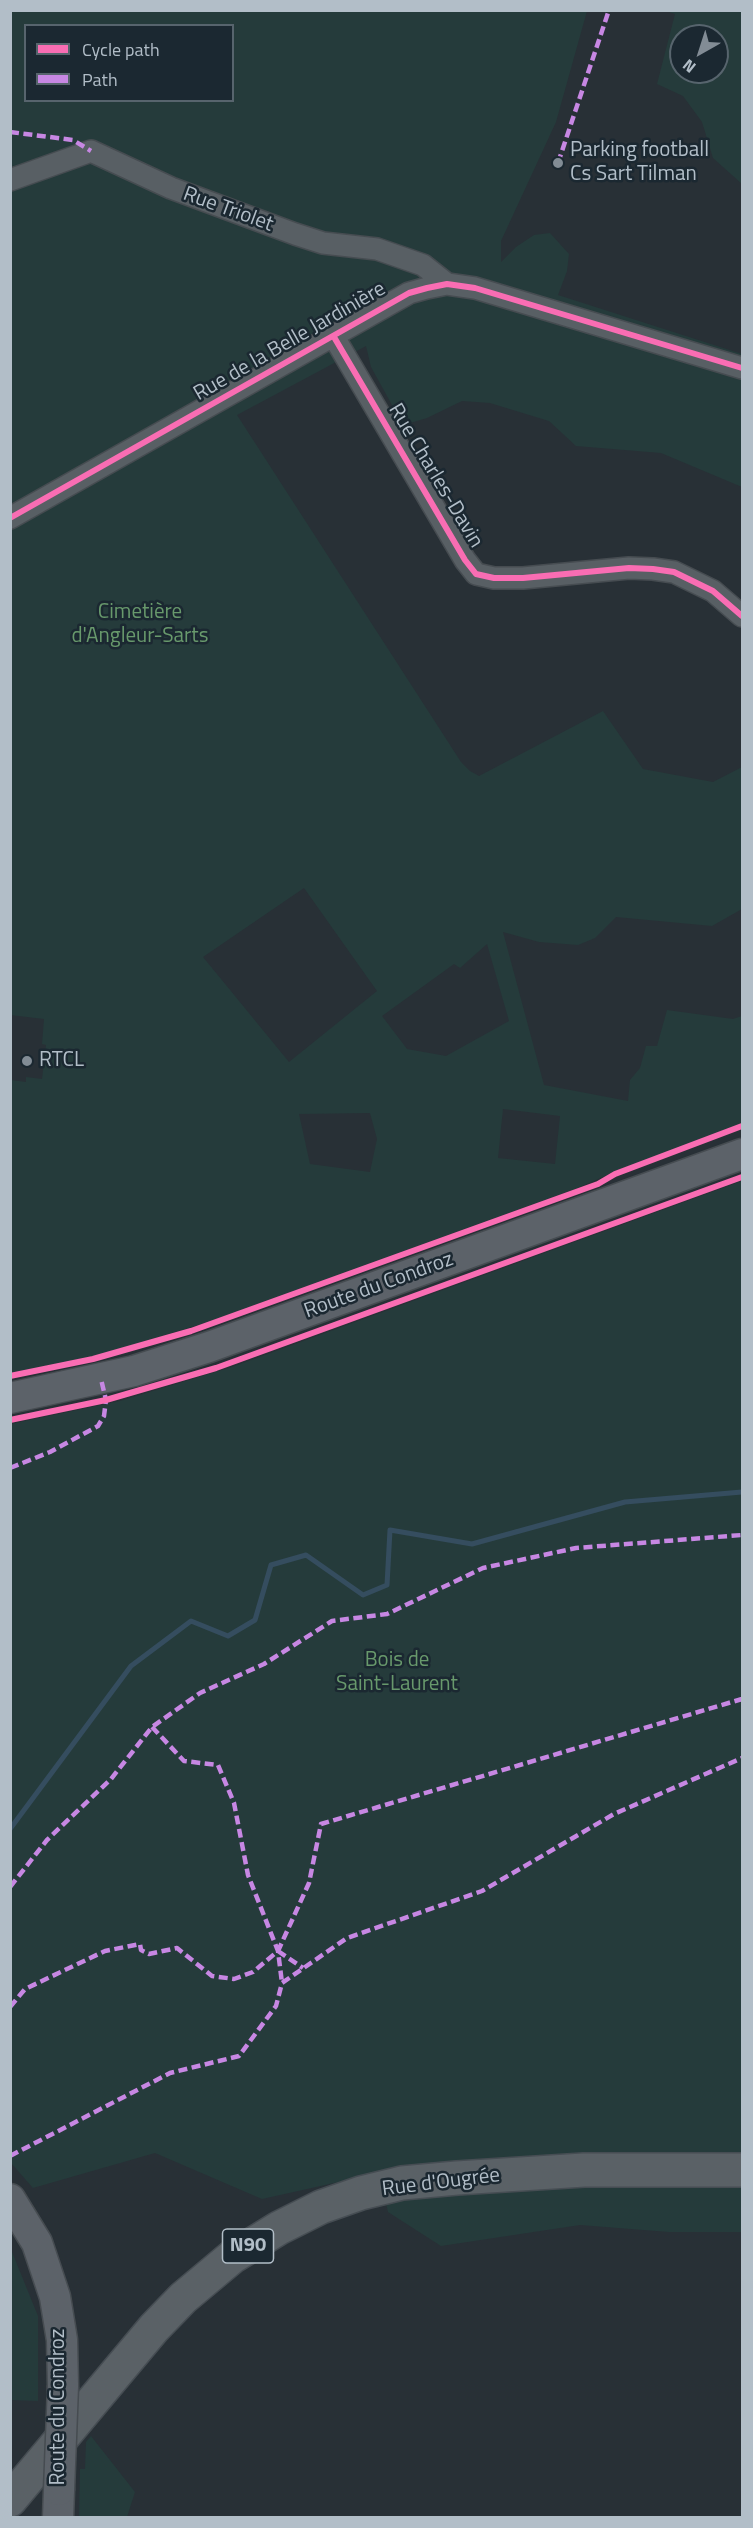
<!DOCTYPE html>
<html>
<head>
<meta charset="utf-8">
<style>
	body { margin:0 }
	#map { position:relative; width:753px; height:2528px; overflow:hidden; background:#283036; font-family:"Titillium Web",sans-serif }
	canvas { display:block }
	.frame { position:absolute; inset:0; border:12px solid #b2bec8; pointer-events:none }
	.legend { position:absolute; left:24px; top:24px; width:210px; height:78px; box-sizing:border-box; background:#1b2831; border:2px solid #57646d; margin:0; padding:8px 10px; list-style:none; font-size:18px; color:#b2bec8 }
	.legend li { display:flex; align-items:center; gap:12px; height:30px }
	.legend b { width:30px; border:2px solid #57646d }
	.north { position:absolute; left:669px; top:24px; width:60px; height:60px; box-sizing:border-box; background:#1b2831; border:2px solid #57646d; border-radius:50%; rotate:219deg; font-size:16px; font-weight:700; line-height:24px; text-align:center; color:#b2bec8 }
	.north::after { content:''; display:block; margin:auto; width:21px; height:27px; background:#828c95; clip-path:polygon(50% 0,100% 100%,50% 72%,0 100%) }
</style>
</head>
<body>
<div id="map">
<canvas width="753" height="2528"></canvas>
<div class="frame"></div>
<ul class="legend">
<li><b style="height:8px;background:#f96db3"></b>Cycle path</li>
<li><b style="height:8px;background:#c787e3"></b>Path</li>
</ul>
<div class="north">N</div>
</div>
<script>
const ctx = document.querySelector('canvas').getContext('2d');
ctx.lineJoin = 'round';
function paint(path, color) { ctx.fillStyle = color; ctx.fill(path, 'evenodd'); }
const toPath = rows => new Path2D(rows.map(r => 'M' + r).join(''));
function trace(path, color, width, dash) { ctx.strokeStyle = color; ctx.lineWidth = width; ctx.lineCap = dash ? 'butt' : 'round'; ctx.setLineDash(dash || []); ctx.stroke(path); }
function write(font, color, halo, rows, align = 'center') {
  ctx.font = font + ' "Titillium Web",sans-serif'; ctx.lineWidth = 5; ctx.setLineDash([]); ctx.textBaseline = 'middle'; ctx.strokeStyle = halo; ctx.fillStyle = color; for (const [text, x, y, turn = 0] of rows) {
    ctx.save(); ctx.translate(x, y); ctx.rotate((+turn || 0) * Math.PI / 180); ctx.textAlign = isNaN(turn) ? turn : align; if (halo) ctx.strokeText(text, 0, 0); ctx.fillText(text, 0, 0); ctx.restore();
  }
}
const green = toPath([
	[11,11,587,11,556,122,501,241,501,262,516,247,534,235,550,233,569,254,567,271,558,295,742,354,742,487,661,453,576,446,549,421,490,403,462,401,427,418,403,425,371,367,366,346,237,415,461,762,470,771,479,776,603,711,643,769,713,782,742,767,742,909,712,926,616,917,595,938,578,945,539,942,503,932,544,1085,628,1101,630,1080,640,1068,646,1046,657,1046,667,1010,733,1019,742,1016,742,1124,614,1172,575,1189,205,1323,102,1354,11,1373,11,1080,26,1082,26,1077,42,1079,46,1045,42,1044,44,1019,10,1015],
	[26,26,232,26,232,100,26,100],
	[304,888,377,991,289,1062,203,957],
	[487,944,509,1021,446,1056,407,1049,382,1016,454,964,460,968],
	[503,1109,560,1116,555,1164,498,1158],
	[370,1113,377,1139,370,1172,310,1164,299,1114],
	[666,11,742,11,742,184,713,158,702,122,683,96,657,84,675,14],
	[681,36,717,36,717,72,681,72],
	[742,1181,742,2232,669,2232,580,2225,441,2246,388,2212,379,2173,262,2199,155,2153,33,2188,11,2163,11,1424,120,1401,232,1367],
	[10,2247,38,2316,38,2401,11,2400],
	[91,2436,135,2492,127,2517,79,2517,80,2469,85,2469,86,2442]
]);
const stream = toPath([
	[10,1829,131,1666,191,1621,228,1636,255,1620,271,1565,306,1555,363,1595,387,1585,390,1530,472,1544,625,1502,742,1492]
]);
const street = toPath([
	[10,180,91,151,171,188,295,234,323,243,377,249,423,265,447,284],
	[334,337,465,560,476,574,494,578,523,578,629,568,653,569,674,572,713,591,742,616],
	[10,518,409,293,427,288,447,284,475,288,742,368]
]);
const secondary = toPath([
	[10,1398,134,1371,209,1347,742,1154],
	[10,2199,37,2243,55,2297,62,2340,63,2386],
	[58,2518,59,2490]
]);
const primary = toPath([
	[10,2500,154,2328,183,2298,232,2257,279,2228,321,2207,361,2193,402,2183,457,2178,584,2170,742,2170]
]);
const secondaryBridge = toPath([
	[59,2490,63,2386]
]);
const quiet = toPath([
	[10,132,73,140,91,151],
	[558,163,609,10],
	[10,1468,50,1452,98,1426,104,1416,106,1400,101,1379],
	[152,1727,184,1761,218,1765,234,1803,248,1875,278,1951,282,1983],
	[10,1887,47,1840,111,1779,152,1727,200,1693,264,1664,332,1621,387,1614,483,1568,576,1548,742,1535],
	[278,1951,303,1968],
	[10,2007,25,1989,105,1951,140,1944,141,1950,149,1954,177,1948,212,1976,234,1979,253,1972,278,1951,309,1883,321,1824,742,1699],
	[10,2156,170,2073,239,2056,276,2006,282,1983,347,1938,482,1891,614,1814,742,1758]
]);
const cycleway = toPath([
	[334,337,465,560,476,574,494,578,523,578,629,568,653,569,674,572,713,591,742,616],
	[10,518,409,293,427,288,447,284,475,288,742,368],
	[10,1376,93,1359,191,1331,598,1184,615,1174,742,1126],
	[10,1420,106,1400,216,1368,742,1177]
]);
const markers = [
	[558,163,6,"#828c95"],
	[27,1061,6,"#828c95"]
];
const shields = [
	[248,2246,51]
];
const shieldNames = [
	["N90",248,2246]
];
const poiNames = [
	["Parking football",570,151],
	["Cs Sart Tilman",570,175],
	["RTCL",39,1061]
];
const streetNames = [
	["Rue Triolet",228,210,20],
	["Rue de la Belle Jardinière",290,342,-30],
	["Rue Charles-Davin",435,476,59],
	["Route du Condroz",379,1286,-20],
	["Rue d'Ougrée",441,2183,-7],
	["Route du Condroz",59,2407,-90]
];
const parkNames = [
	["Cimetière",140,613],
	["d'Angleur-Sarts",140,637],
	["Bois de",397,1661],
	["Saint-Laurent",397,1685]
];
paint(green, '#253b3b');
trace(stream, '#354d5f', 5);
trace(street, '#464c51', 24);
trace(secondary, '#464c51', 33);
trace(primary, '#464d53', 36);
trace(street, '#585f64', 21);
trace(secondary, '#5c6269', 30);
trace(primary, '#5a6166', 33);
trace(secondaryBridge, '#464c51', 33, []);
trace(secondaryBridge, '#5c6269', 30);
trace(quiet, '#c787e3', 4.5, [9, 4.5]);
trace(cycleway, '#f96db3', 6);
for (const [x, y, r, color] of markers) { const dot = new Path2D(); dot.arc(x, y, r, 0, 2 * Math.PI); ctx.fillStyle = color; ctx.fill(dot); trace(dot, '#1b2831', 2); }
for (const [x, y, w] of shields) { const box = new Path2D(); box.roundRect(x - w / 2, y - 17, w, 34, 4.5); ctx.fillStyle = '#1b2831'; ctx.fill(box); trace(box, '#b2bec8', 1.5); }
write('bold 20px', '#b2bec8', null, shieldNames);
write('21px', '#b2bec8', '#1b2831', poiNames, 'left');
write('21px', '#b2bec8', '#1b2831', streetNames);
write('21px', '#68996c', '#1b2831', parkNames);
</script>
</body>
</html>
